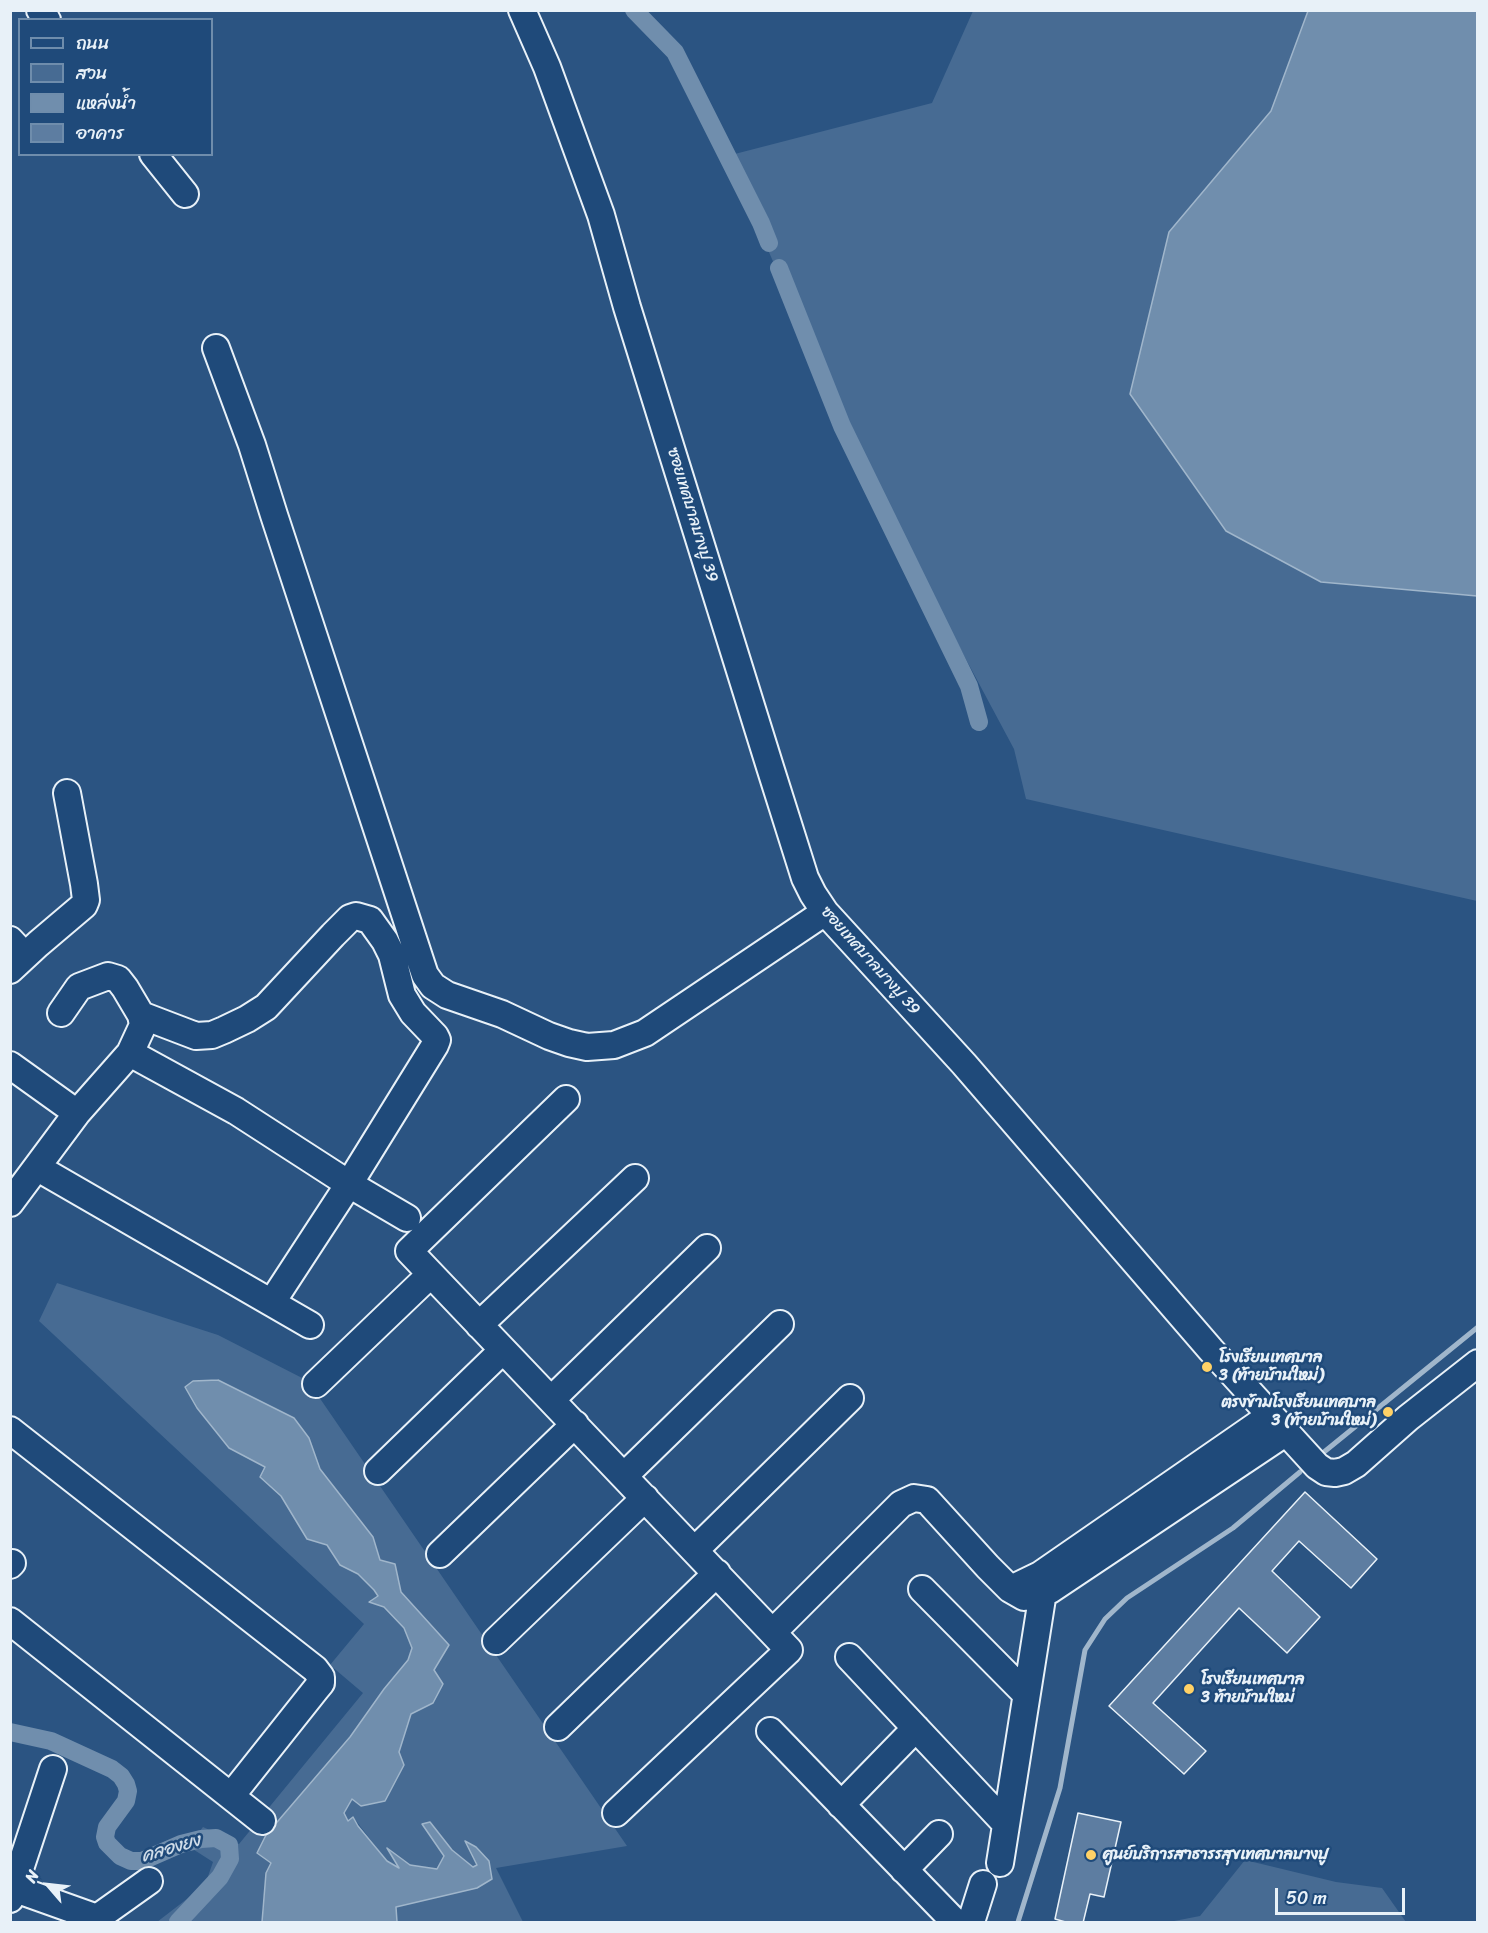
<!DOCTYPE html>
<html>
<head>
<meta charset="utf-8">
<style>
	body { margin:0 }
	#map { position:relative; width:1488px; height:1933px; overflow:hidden; background:#2b5482; font-family:Sriracha,"Playpen Sans Thai",sans-serif }
	canvas { display:block }
	.frame { position:absolute; inset:0; border:12px solid #e8f1f8; pointer-events:none }
	.legend { position:absolute; left:18px; top:18px; width:195px; height:138px; box-sizing:border-box; background:#1f4a7a; border:2px solid #6f8dac; margin:0; padding:8px 10px; list-style:none; font-size:18px; color:#e8f1f8 }
	.legend li { display:flex; align-items:center; gap:12px; height:30px }
	.legend b { width:30px; border:2px solid #6f8dac }
	.north { position:absolute; left:18px; top:1855px; width:60px; height:60px; -webkit-text-stroke:4px #1f4a7a; paint-order:stroke; rotate:298deg; font-size:16px; font-weight:700; line-height:24px; text-align:center; color:#e8f1f8 }
	.north::after { content:''; display:block; margin:auto; width:21px; height:27px; background:#e8f1f8; clip-path:polygon(50% 0,100% 100%,50% 72%,0 100%) }
	.scale { position:absolute; left:1275px; top:1888px; width:130px; height:27px; box-sizing:border-box; border:3px solid #e8f1f8; border-top:0; padding-left:8px; font-size:18px; line-height:21px; white-space:nowrap; color:#e8f1f8; -webkit-text-stroke:4px #1f4a7a; paint-order:stroke }
</style>
</head>
<body>
<div id="map">
<canvas width="1488" height="1933"></canvas>
<div class="frame"></div>
<ul class="legend">
<li><b style="height:8px;background:#1f4a7a"></b>ถนน</li>
<li><b style="height:16px;background:#476b93"></b>สวน</li>
<li><b style="height:16px;background:#708ead"></b>แหล่งน้ำ</li>
<li><b style="height:16px;background:#5d7da1"></b>อาคาร</li>
</ul>
<div class="north">N</div>
<div class="scale">50 m</div>
</div>
<script>
const ctx = document.querySelector('canvas').getContext('2d');
ctx.lineJoin = 'round';
function paint(path, color) { ctx.fillStyle = color; ctx.fill(path, 'evenodd'); }
const toPath = rows => new Path2D(rows.map(r => 'M' + r).join(''));
function trace(path, color, width, dash) { ctx.strokeStyle = color; ctx.lineWidth = width; ctx.lineCap = dash ? 'butt' : 'round'; ctx.setLineDash(dash || []); ctx.stroke(path); }
function write(font, color, halo, rows, align = 'center') {
  ctx.font = font + ' Sriracha,"Playpen Sans Thai",sans-serif'; ctx.lineWidth = 5; ctx.setLineDash([]); ctx.textBaseline = 'middle'; ctx.strokeStyle = halo; ctx.fillStyle = color; for (const [text, x, y, turn = 0] of rows) {
    ctx.save(); ctx.translate(x, y); ctx.rotate((+turn || 0) * Math.PI / 180); ctx.textAlign = isNaN(turn) ? turn : align; if (halo) ctx.strokeText(text, 0, 0); ctx.fillText(text, 0, 0); ctx.restore();
  }
}
const green = toPath([
	[973,11,1308,11,1271,111,1169,232,1131,394,1226,531,1321,582,1477,596,1477,901,1026,799,1014,749,861,463,727,156,932,103],
	[57,1283,218,1335,308,1381,627,1846,496,1868,523,1922,397,1922,396,1907,492,1879,476,1847,466,1842,478,1865,473,1867,452,1850,430,1822,423,1824,444,1856,437,1869,410,1865,389,1850,401,1869,387,1861,353,1817,349,1822,344,1814,352,1799,399,1752,411,1714,433,1703,434,1671,449,1645,401,1592,395,1564,380,1560,373,1537,319,1469,309,1439,294,1418,218,1380,197,1408,229,1448,265,1467,260,1477,281,1496,307,1539,327,1545,340,1565,358,1574,374,1590,378,1596,370,1602,384,1606,404,1628,412,1648,409,1660,384,1689,351,1737,271,1863,263,1901,262,1922,157,1922,205,1885,213,1862,188,1846,203,1827,239,1844,363,1693,330,1665,364,1624,39,1321],
	[1245,1860,1336,1882,1382,1888,1406,1922,1169,1922,1200,1916]
]);
const water = toPath([
	[1308,11,1477,11,1477,596,1321,582,1226,531,1130,394,1169,232,1271,111,1308,11],
	[218,1380,294,1418,309,1438,320,1469,373,1537,380,1560,395,1564,401,1592,449,1645,434,1670,443,1684,433,1703,411,1714,399,1752,404,1765,385,1801,361,1806,352,1799,344,1813,348,1821,353,1817,358,1826,387,1861,399,1868,387,1848,410,1865,437,1869,444,1856,422,1824,430,1822,452,1850,473,1867,477,1865,465,1841,476,1847,489,1861,492,1879,477,1888,396,1907,397,1922,262,1922,266,1873,271,1863,257,1853,266,1835,350,1737,384,1689,408,1660,412,1648,404,1628,384,1607,369,1602,378,1596,374,1590,358,1574,340,1565,327,1545,307,1539,281,1496,260,1477,265,1467,229,1448,197,1408,185,1387,193,1381,218,1380]
]);
const stream = toPath([
	[1324,1452,1478,1327],
	[1018,1922,1060,1788,1085,1650,1105,1619,1127,1598,1233,1528,1300,1472]
]);
const canal = toPath([
	[634,10,675,52,761,223,769,243],
	[779,268,842,426,969,686,979,722],
	[10,1732,51,1741,112,1769,121,1776,126,1784,128,1791,126,1801,107,1827,105,1837,107,1843,120,1856,131,1861,142,1861,181,1844,201,1839,216,1838,229,1845,230,1859,220,1877,178,1922]
]);
const building = toPath([
	[1305,1492,1377,1559,1351,1588,1299,1541,1272,1571,1320,1617,1287,1653,1239,1608,1153,1703,1206,1751,1184,1774,1109,1706,1305,1492],
	[1078,1813,1121,1822,1104,1897,1090,1894,1083,1923,1069,1923,1055,1919,1078,1813]
]);
const minor = toPath([
	[40,10,47,20],
	[522,10,547,67,601,215,627,307,770,767,805,878,813,894,825,912,964,1064,1211,1350,1317,1466,1326,1472,1335,1473,1344,1471,1356,1464,1408,1418,1478,1363],
	[153,154,185,194],
	[216,348,252,445,274,515,421,963,425,975,433,986,447,995,502,1014,549,1036,569,1043,587,1047,614,1045,645,1033,825,912],
	[10,940,25,956],
	[10,970,38,944,84,905,86,900,84,884,67,793],
	[61,1013,79,987,108,976,118,979,125,988,141,1015,143,1025,130,1053],
	[141,1015,196,1036,212,1035,224,1030,247,1019,266,1007,333,935,350,918,356,916,370,920,385,941,392,955,402,995,413,1013,435,1036,437,1040,435,1045,349,1184,272,1302],
	[10,1065,77,1113,130,1053,236,1111,349,1184,407,1218],
	[566,1099,409,1251,789,1650,616,1813],
	[38,1168,310,1325],
	[10,1203,77,1113],
	[479,1325,635,1178],
	[316,1384,431,1274],
	[551,1400,707,1248],
	[10,1430,315,1669,321,1677,321,1683,316,1689,231,1796],
	[378,1471,503,1350],
	[624,1476,780,1324],
	[695,1550,850,1398],
	[440,1554,575,1424],
	[10,1565,12,1563],
	[922,1589,1026,1694],
	[1011,1589,1040,1575,1270,1416],
	[10,1621,262,1821],
	[773,1632,901,1504,914,1498,927,1500,988,1567,1010,1589,1024,1597,1050,1590,1285,1433],
	[496,1641,645,1498],
	[849,1657,1006,1824],
	[558,1727,717,1573],
	[770,1731,955,1922],
	[841,1805,916,1728],
	[1000,1863,1043,1592],
	[904,1870,939,1834],
	[10,1887,97,1918,96,1922],
	[10,1899,53,1769],
	[97,1918,149,1881],
	[971,1922,983,1884]
]);
const markers = [
	[1207,1367,6,"#ffd166"],
	[1388,1412,6,"#ffd166"],
	[1189,1689,6,"#ffd166"],
	[1091,1855,6,"#ffd166"]
];
const streetNames = [
	["ซอยเทศบาลบางปู 39",692,515,73],
	["ซอยเทศบาลบางปู 39",870,961,48]
];
const poiNames = [
	["โรงเรียนเทศบาล",1219,1358],
	["3 (ท้ายบ้านใหม่)",1219,1376],
	["ตรงข้ามโรงเรียนเทศบาล",1376,1403,"right"],
	["3 (ท้ายบ้านใหม่)",1376,1421,"right"],
	["โรงเรียนเทศบาล",1201,1680],
	["3 ท้ายบ้านใหม่",1201,1698],
	["ศูนย์บริการสาธารรสุขเทศบาลบางปู",1103,1855]
];
const waterNames = [
	["คลองยง",171,1849,-16]
];
paint(green, '#476b93');
paint(water, '#708ead');
trace(water, '#a0b6cb', 1.5);
trace(stream, '#a0b6cb', 5);
trace(canal, '#708ead', 18);
paint(building, '#5d7da1');
trace(building, '#e8f1f8', 1.5);
trace(minor, '#e8f1f8', 30);
trace(minor, '#1f4a7a', 26);
for (const [x, y, r, color] of markers) { const dot = new Path2D(); dot.arc(x, y, r, 0, 2 * Math.PI); ctx.fillStyle = color; ctx.fill(dot); trace(dot, '#1f4a7a', 2); }
write('16px', '#e8f1f8', '#1f4a7a', streetNames);
write('bold 16px', '#e8f1f8', '#1f4a7a', poiNames, 'left');
write('italic 18px', '#d0dde9', '#1f4a7a', waterNames);
</script>
</body>
</html>
